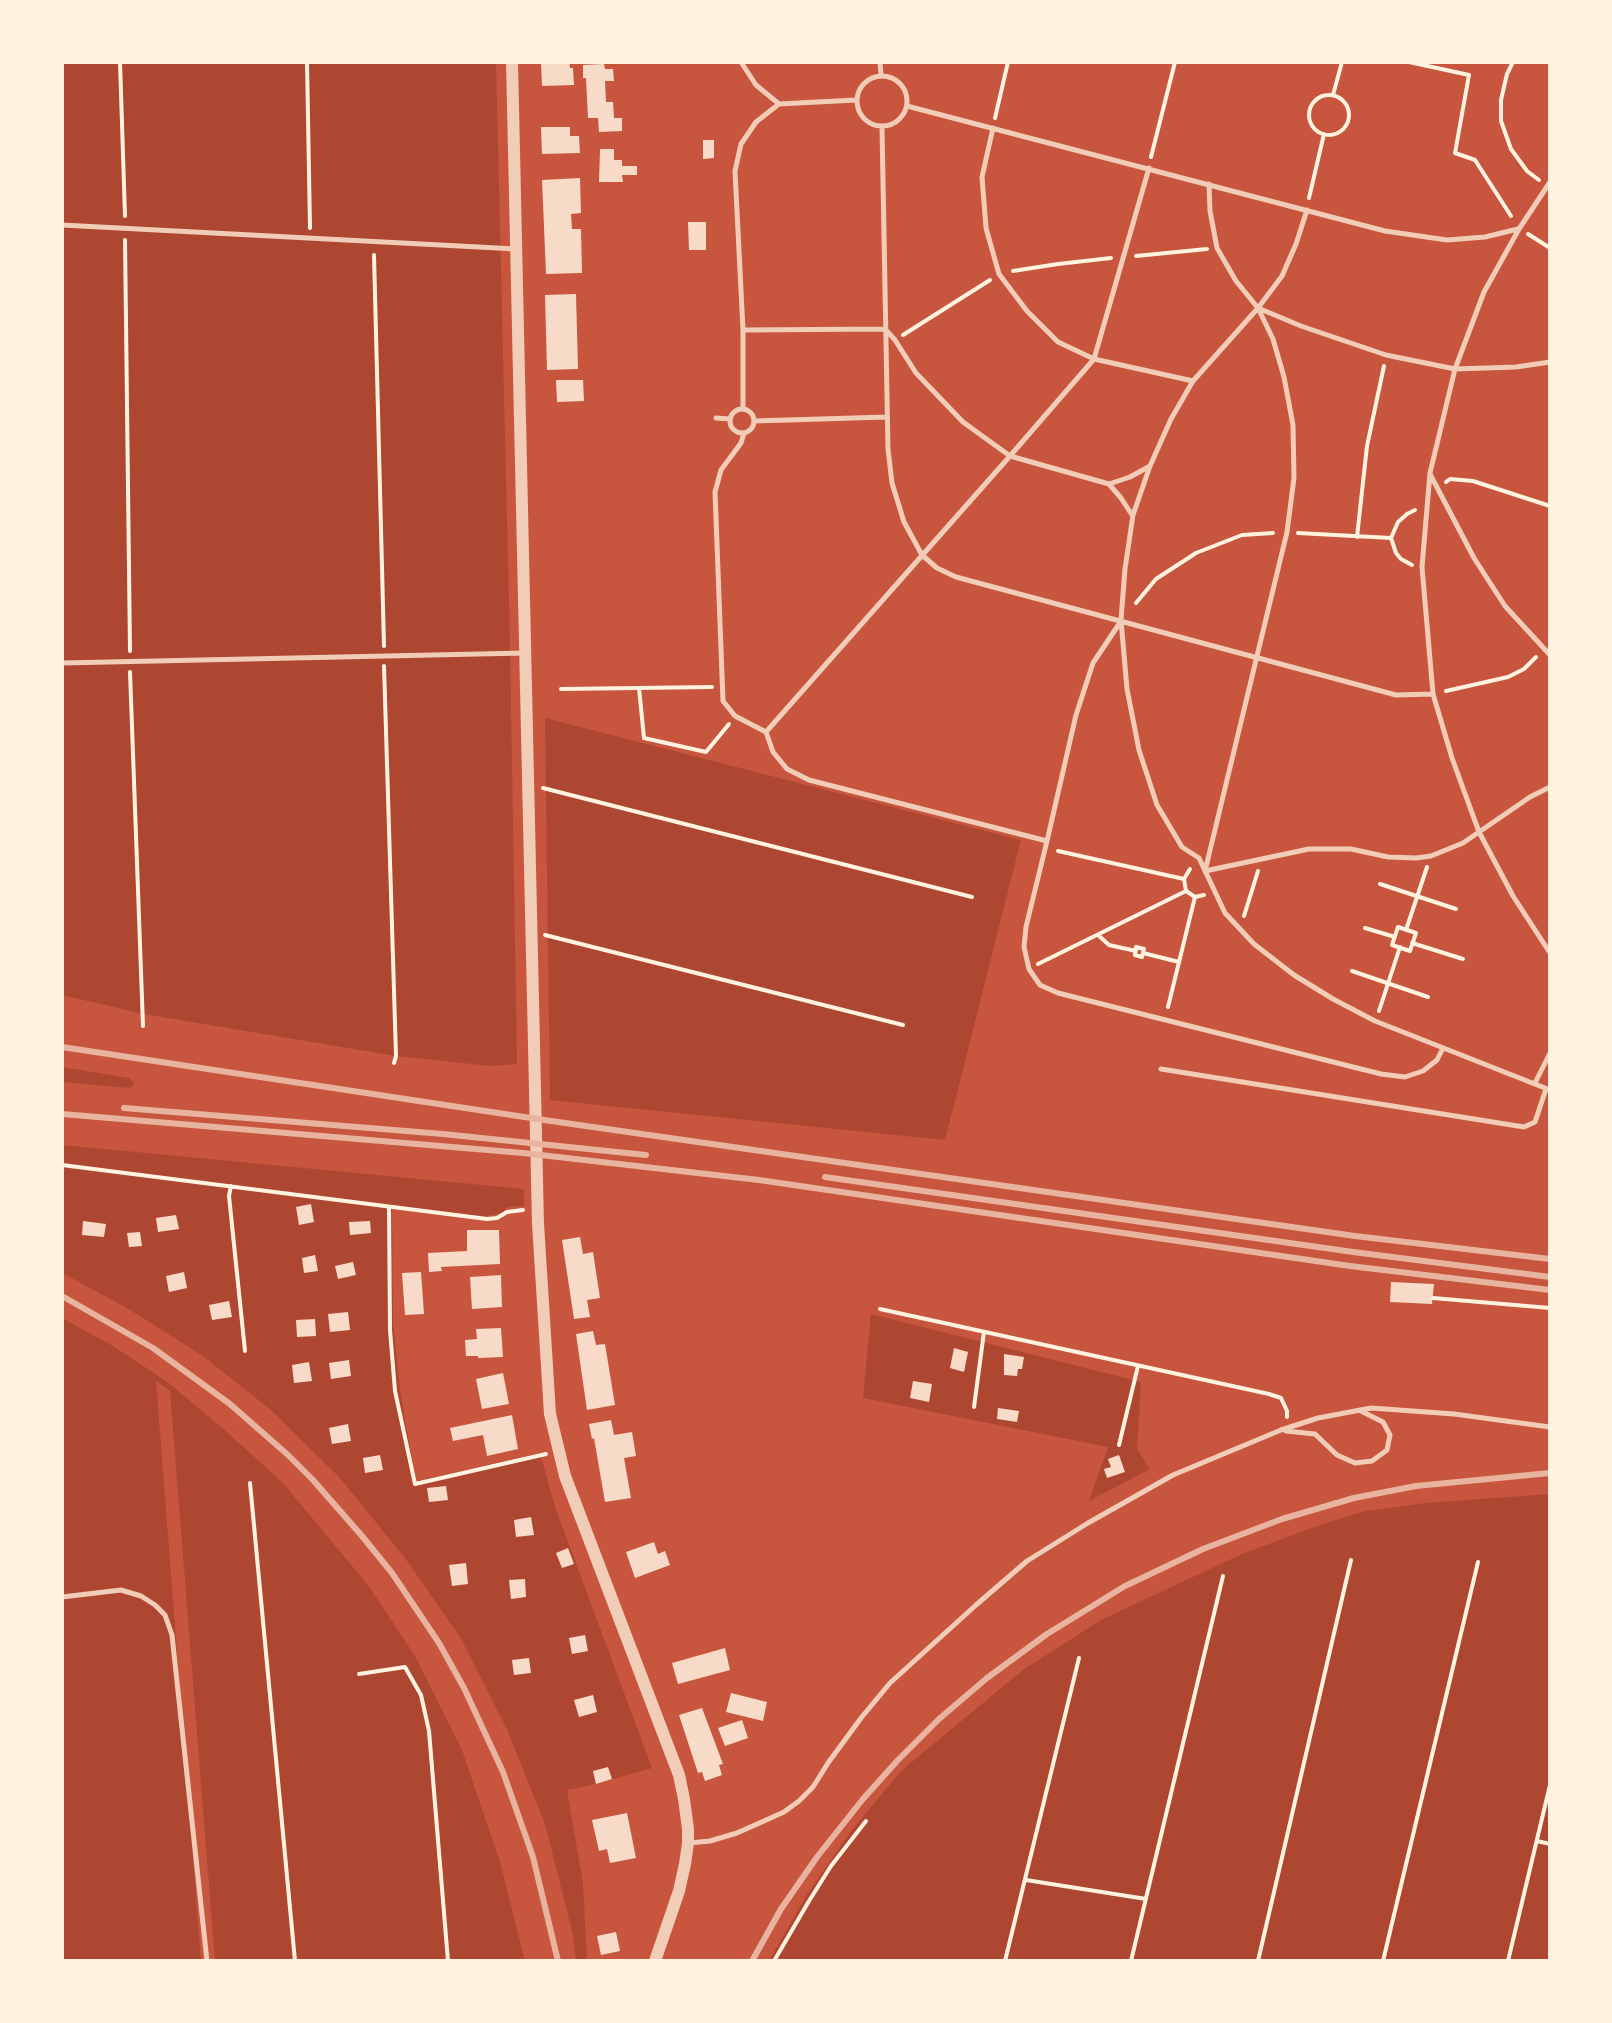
<!DOCTYPE html>
<html>
<head>
<meta charset="utf-8">
<style>
	body { margin:0 }
	#map { position:relative; width:1612px; height:2023px; overflow:hidden; background:#c8553d; font-family:Raleway,sans-serif }
	canvas { display:block }
	.frame { position:absolute; inset:0; border:64px solid #fff3e0; pointer-events:none }
</style>
</head>
<body>
<div id="map">
<canvas width="1612" height="2023"></canvas>
<div class="frame"></div>
</div>
<script>
const ctx = document.querySelector('canvas').getContext('2d');
ctx.lineJoin = 'round';
function paint(path, color) { ctx.fillStyle = color; ctx.fill(path, 'evenodd'); }
const toPath = rows => new Path2D(rows.map(r => 'M' + r).join(''));
function trace(path, color, width, dash) { ctx.strokeStyle = color; ctx.lineWidth = width; ctx.lineCap = dash ? 'butt' : 'round'; ctx.setLineDash(dash || []); ctx.stroke(path); }
const green = toPath([
	[62,62,496,62,510,646,517,1064,491,1066,396,1056,144,1014,62,995],
	[545,718,1021,840,945,1140,550,1100],
	[62,1067,129,1078,135,1084,129,1088,62,1082],
	[62,1145,524,1189,524,1206,508,1207,503,1212,493,1215,481,1216,392,1205,393,1323,401,1397,416,1481,540,1453,555,1507,652,1768,588,1786,567,1790,583,1883,587,1961,576,1961,573,1935,545,1824,506,1727,460,1637,405,1558,340,1478,271,1410,203,1356,127,1308,62,1273],
	[871,1314,1141,1382,1137,1449,1150,1469,1089,1501,1108,1447,863,1398],
	[62,1318,113,1346,169,1383,228,1433,283,1483,368,1585,415,1656,462,1750,500,1862,525,1961,215,1961,170,1391,156,1381,201,1961,62,1961],
	[1550,1494,1550,1961,769,1961,808,1893,851,1831,902,1770,1023,1670,1101,1620,1242,1554,1320,1525,1365,1511,1426,1503]
]);
const building = toPath([
	[541,62,569,62,570,68,573,68,574,85,542,86],
	[604,64,605,69,613,69,614,81,605,81,606,102,613,102,614,118,622,118,622,131,599,132,598,118,588,118,586,78,583,78,583,65],
	[541,127,570,127,570,136,579,136,580,153,542,154],
	[703,140,714,140,714,158,703,159],
	[600,149,614,149,614,160,622,160,622,166,637,166,637,175,622,175,623,182,599,182],
	[580,178,581,213,571,214,572,229,581,229,582,273,546,274,542,180],
	[688,222,706,222,706,250,689,250],
	[576,294,578,369,547,370,545,295],
	[556,380,583,380,584,401,557,402],
	[311,1204,314,1222,299,1225,296,1207],
	[176,1215,179,1229,158,1232,156,1218],
	[83,1221,106,1224,104,1237,82,1235],
	[370,1221,371,1233,350,1235,349,1222],
	[467,1230,499,1230,500,1264,441,1267,442,1271,429,1272,428,1253,467,1251],
	[140,1232,142,1246,129,1247,127,1233],
	[580,1237,583,1254,593,1252,600,1298,587,1300,590,1317,574,1319,562,1240],
	[315,1255,318,1271,304,1273,302,1258],
	[353,1262,356,1275,338,1279,335,1266],
	[184,1272,187,1288,169,1292,166,1276],
	[421,1272,424,1314,405,1315,402,1273],
	[501,1275,502,1307,472,1309,470,1277],
	[1391,1282,1434,1284,1432,1304,1390,1302],
	[229,1301,232,1317,212,1320,209,1305],
	[348,1312,350,1330,330,1332,328,1314],
	[315,1319,316,1336,297,1337,296,1320],
	[501,1328,503,1357,478,1358,478,1356,466,1356,465,1340,477,1339,476,1329],
	[593,1331,596,1345,605,1344,615,1405,587,1410,576,1334],
	[954,1348,968,1352,964,1372,950,1368],
	[1004,1354,1024,1357,1022,1369,1018,1369,1017,1376,1004,1375],
	[349,1360,351,1376,331,1379,329,1363],
	[309,1362,312,1381,294,1383,292,1365],
	[503,1373,509,1404,482,1409,476,1379],
	[913,1381,932,1384,929,1402,910,1398],
	[998,1408,1019,1411,1017,1422,997,1419],
	[512,1415,518,1449,487,1456,483,1435,453,1441,450,1428],
	[611,1420,614,1435,632,1432,636,1456,624,1458,631,1498,605,1502,594,1438,592,1439,589,1424],
	[348,1424,351,1441,332,1444,329,1428],
	[380,1455,383,1470,365,1473,363,1458],
	[1119,1455,1125,1472,1107,1478,1104,1469,1111,1467,1108,1459],
	[446,1486,448,1500,429,1502,427,1488],
	[531,1517,534,1535,516,1537,514,1520],
	[654,1542,658,1554,665,1551,670,1565,635,1578,626,1552],
	[568,1548,574,1564,562,1568,556,1553],
	[466,1563,468,1584,452,1586,449,1565],
	[525,1579,526,1597,511,1599,509,1580],
	[585,1635,588,1651,572,1654,569,1638],
	[725,1648,730,1670,678,1684,672,1663],
	[529,1658,531,1673,514,1675,512,1660],
	[731,1693,767,1702,763,1721,726,1712],
	[593,1695,597,1712,579,1717,574,1700],
	[702,1708,723,1764,719,1765,722,1775,705,1781,702,1772,698,1773,679,1715],
	[742,1720,748,1738,725,1746,718,1728],
	[608,1767,612,1779,596,1784,593,1771],
	[627,1813,636,1858,610,1863,607,1849,599,1851,592,1820],
	[616,1932,620,1951,601,1955,597,1936]
]);
const path = toPath([
	[120,62,125,216],
	[307,62,310,228],
	[1409,62,1469,75,1455,153,1475,160,1511,216],
	[1513,62,1507,74,1501,100,1501,121,1511,149,1527,171,1539,180],
	[1333,95,1342,62],
	'1309 115a20 20 0 1 1 40 0a20 20 0 1 1-40 0Z',
	[995,118,1008,62],
	[1151,157,1175,62],
	[1309,198,1324,134],
	[1528,234,1550,248],
	[125,240,130,651],
	[374,255,384,646],
	[1136,256,1207,249],
	[1013,271,1058,264,1111,258],
	[903,335,990,280],
	[1446,482,1450,479,1473,481,1550,506],
	[1298,533,1391,538],
	[1357,537,1367,446,1384,366],
	[1412,565,1401,559,1396,553,1391,538,1398,522,1407,514,1415,510],
	[1136,603,1156,579,1196,553,1242,535,1273,533],
	[384,666,396,1056,394,1063],
	[130,672,143,1026],
	[639,688,644,738,706,752,729,724],
	[561,689,712,687],
	[1446,691,1508,677,1524,669,1536,657],
	[543,788,972,897],
	[1058,851,1184,879],
	[1190,869,1184,879,1186,891,1195,897,1204,895],
	[1380,884,1456,909],
	[1244,916,1258,871],
	[1398,927,1416,933,1410,951,1392,945,1398,927],
	[1365,928,1395,937],
	[1406,930,1427,867],
	[545,935,903,1025],
	[1098,935,1109,945,1136,951],
	[1412,943,1463,959],
	[1136,947,1144,949,1142,957,1135,955,1136,947],
	[1143,953,1179,962],
	[1038,964,1186,891],
	[1352,971,1428,997],
	[1168,1007,1195,897],
	[1379,1011,1400,947],
	[62,1165,487,1219,497,1218,507,1212,523,1210],
	[231,1186,229,1196,245,1351],
	[389,1207,390,1330,395,1391,415,1484,546,1454],
	[1433,1298,1550,1308],
	[880,1309,1269,1394,1281,1398,1287,1411,1287,1417],
	[974,1407,984,1332],
	[1119,1445,1138,1366],
	[250,1483,295,1961],
	[359,1674,405,1667,421,1695,429,1731,448,1961],
	[1537,1841,1550,1844],
	[1026,1880,1146,1899],
	[774,1961,809,1901,831,1866,866,1821],
	[1005,1961,1079,1658],
	[1131,1961,1223,1576],
	[1258,1961,1351,1560],
	[1383,1961,1478,1562],
	[1508,1961,1550,1785]
]);
const service = toPath([
	[741,62,756,85,779,104],
	[880,62,881,75],
	'857 101a25 25 0 1 1 50 0a25 25 0 1 1-50 0Z',
	[907,106,1385,231,1447,240,1485,237,1518,229],
	[882,127,888,449,892,483,904,522,922,555,937,568,956,577,1396,695,1433,694],
	[993,128,982,177,986,228,999,274,1027,311,1058,342,1094,359,1193,381],
	[1149,168,1094,359,1010,456,766,732,773,752,787,769,809,780,1047,841,1026,927,1024,947,1029,969,1040,985,1058,993,1381,1074,1405,1077,1423,1071,1437,1060,1443,1048],
	[1550,182,1519,229,1484,292,1455,369,1430,473,1422,567,1433,694,1452,758,1479,832,1513,896,1550,953],
	[1209,184,1210,211,1217,248,1236,281,1258,308,1301,326,1386,355,1455,369,1516,367,1550,362],
	[1307,210,1296,244,1282,276,1258,308,1193,381,1171,419,1150,466,1133,515,1125,569,1121,620,1127,689,1139,750,1157,805,1182,847,1199,858,1225,913,1254,944,1294,975,1333,999,1375,1021,1550,1090],
	[62,225,516,249],
	[1258,308,1273,339,1284,377,1293,425,1294,478,1287,532,1205,871,1309,849,1351,849,1388,857,1416,858,1431,856,1463,843,1530,797,1550,787],
	[743,330,885,329,895,340,916,373,963,422,1010,456,1109,484,1130,477,1150,466],
	[743,409,743,330,735,171,741,144,756,122,779,104,856,100],
	'730 421a12 12 0 1 1 24 0a12 12 0 1 1-24 0Z',
	[716,418,730,419],
	[754,421,887,417],
	[744,433,741,443,721,470,715,492,723,701,735,716,766,732],
	[1430,474,1474,558,1505,606,1550,655],
	[1109,484,1121,498,1132,515],
	[62,663,525,653],
	[1047,841,1076,715,1093,663,1121,621],
	[1161,1069,1524,1127,1535,1122,1546,1089],
	[1535,1083,1550,1053],
	[1286,1431,1315,1434,1337,1455,1355,1463,1372,1461,1387,1450,1390,1435,1383,1422,1361,1411],
	[62,1597,121,1590,141,1596,155,1605,165,1615,172,1635,207,1961],
	[689,1843,710,1841,737,1833,784,1812,799,1801,813,1787,828,1763,861,1718,890,1683,976,1605,1027,1561,1088,1523,1173,1475,1281,1430,1318,1418,1371,1408,1454,1414,1550,1427]
]);
const tertiary = toPath([
	[512,62,538,1224,550,1414,565,1476,679,1775,684,1799,688,1829,688,1843,685,1864,679,1891,655,1961]
]);
const rail = toPath([
	[62,1047,551,1121,1355,1236,1550,1259],
	[124,1108,443,1134,646,1155],
	[62,1114,523,1153,759,1180,1350,1266,1550,1290],
	[825,1177,1353,1252,1550,1277],
	[62,1296,153,1348,230,1404,288,1455,313,1480,362,1536,392,1573,439,1643,464,1688,503,1772,533,1857,558,1961],
	[752,1961,781,1909,817,1857,863,1799,898,1760,939,1719,987,1678,1047,1634,1125,1586,1203,1549,1282,1519,1354,1498,1416,1486,1550,1473]
]);
paint(green, '#ae4732');
paint(building, '#f7dbc8');
trace(path, '#fff3e0', 4);
trace(service, '#f1ccb7', 5);
trace(tertiary, '#f1ccb7', 12);
trace(rail, '#e9b49f', 6);
</script>
</body>
</html>
